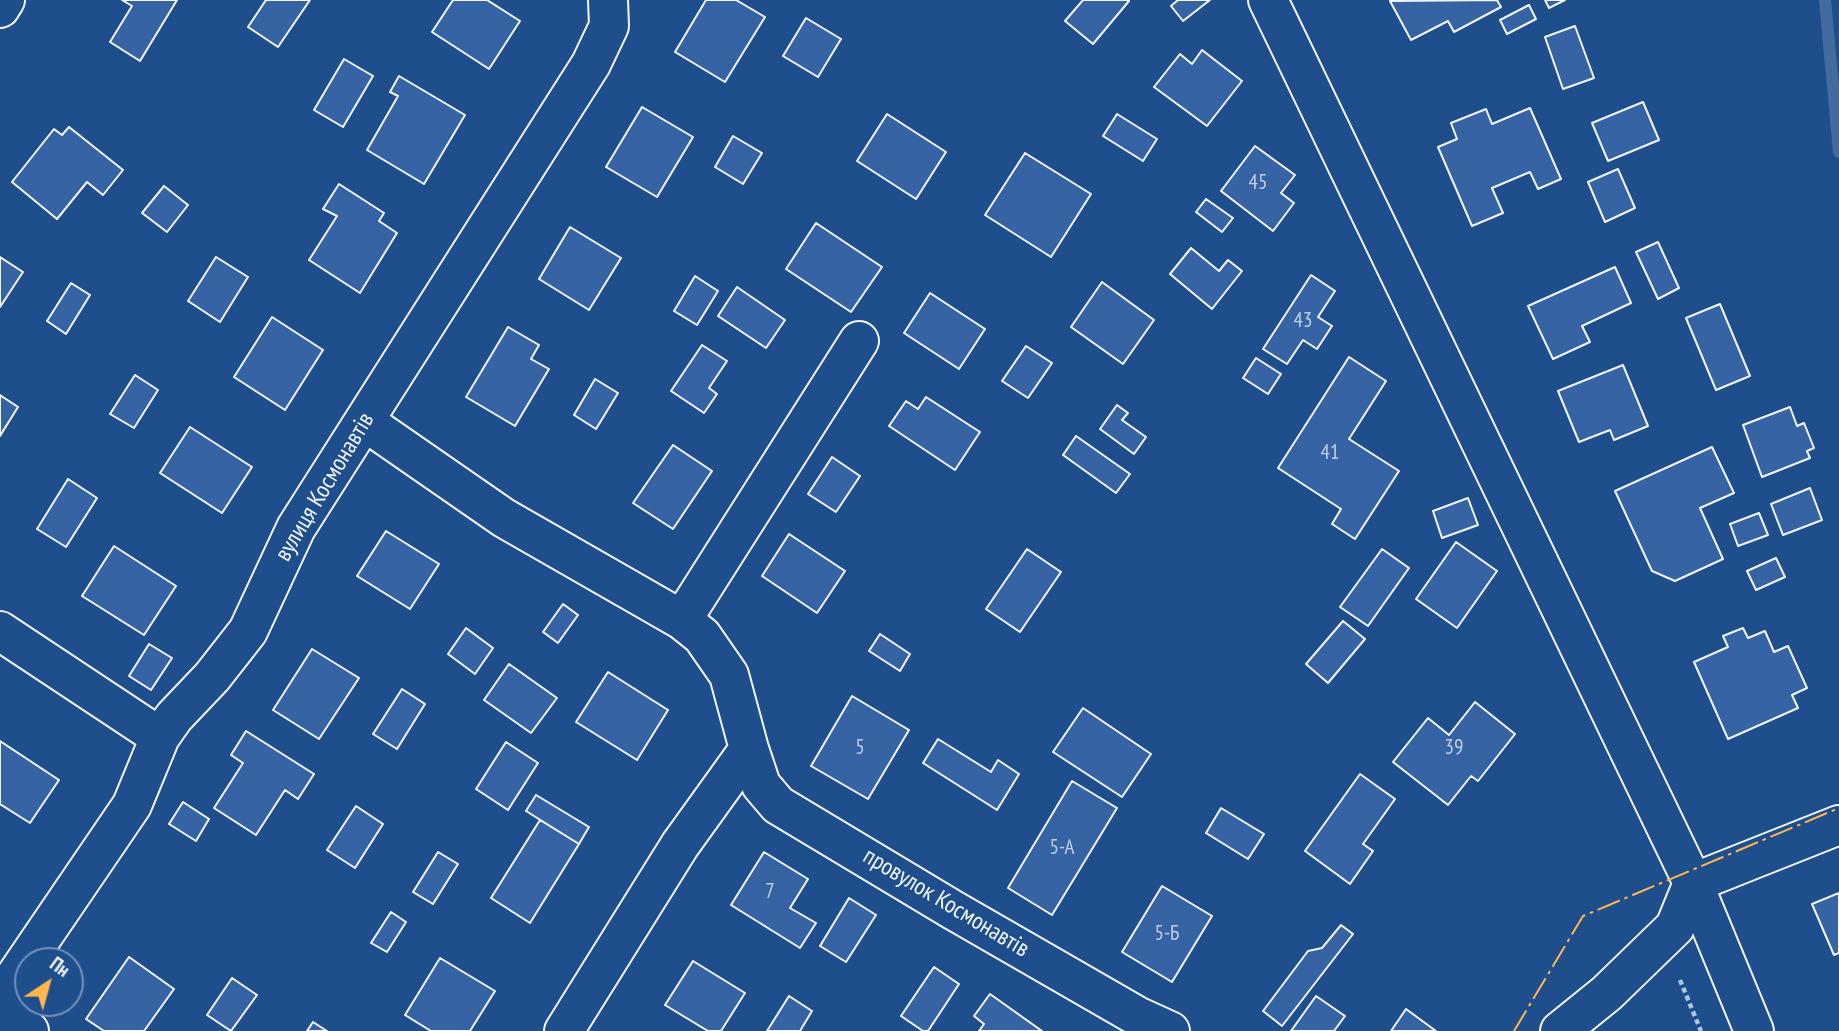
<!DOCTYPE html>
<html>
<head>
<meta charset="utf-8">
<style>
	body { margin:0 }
	#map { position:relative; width:1839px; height:1031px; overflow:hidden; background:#1f4e8c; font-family:"PT Sans Narrow",sans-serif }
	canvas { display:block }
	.north { position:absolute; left:14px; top:947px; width:70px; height:70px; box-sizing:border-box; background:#1f4e8c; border:2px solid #7391ba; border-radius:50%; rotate:36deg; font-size:19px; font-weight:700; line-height:28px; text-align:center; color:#f2f6ff }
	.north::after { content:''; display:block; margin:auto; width:24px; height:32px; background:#ffb74d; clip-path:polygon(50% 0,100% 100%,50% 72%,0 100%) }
</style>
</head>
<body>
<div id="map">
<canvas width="1839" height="1031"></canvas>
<div class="north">Пн</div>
</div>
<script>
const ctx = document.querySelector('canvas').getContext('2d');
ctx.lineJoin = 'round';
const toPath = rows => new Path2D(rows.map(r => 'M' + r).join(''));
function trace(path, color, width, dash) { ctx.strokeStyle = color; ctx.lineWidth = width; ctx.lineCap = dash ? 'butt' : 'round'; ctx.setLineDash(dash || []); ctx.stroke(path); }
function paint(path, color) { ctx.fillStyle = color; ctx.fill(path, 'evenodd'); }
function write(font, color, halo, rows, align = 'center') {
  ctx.font = font + ' "PT Sans Narrow",sans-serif'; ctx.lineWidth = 5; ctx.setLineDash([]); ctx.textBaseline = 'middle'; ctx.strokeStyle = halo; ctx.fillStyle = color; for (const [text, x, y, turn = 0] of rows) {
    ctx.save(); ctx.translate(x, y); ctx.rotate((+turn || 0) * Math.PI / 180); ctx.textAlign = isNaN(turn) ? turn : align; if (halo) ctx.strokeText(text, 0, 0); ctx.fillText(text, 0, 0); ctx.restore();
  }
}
const stream = toPath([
	[1825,0,1839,152]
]);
const building = toPath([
	[122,0,177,0,140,61,110,42,132,6,122,0],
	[266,0,310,0,278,47,248,27,266,0],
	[453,0,487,0,520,21,489,69,432,32,453,0],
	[706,0,736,0,765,17,725,82,675,52,706,0],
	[1083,0,1127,0,1129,1,1093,44,1065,21,1083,0],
	[1178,0,1210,0,1183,21,1171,6,1178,0],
	[1497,0,1501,7,1454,32,1448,21,1411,40,1390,1,1497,0],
	[1545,0,1565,0,1549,8,1545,0],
	[1529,5,1536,19,1507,34,1500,20,1529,5],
	[806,18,841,39,818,77,783,56,806,18],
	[1575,26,1594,78,1563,89,1545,37,1575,26],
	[1202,50,1242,81,1207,126,1154,87,1180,54,1192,64,1202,50],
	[344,59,373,76,343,127,314,110,344,59],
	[399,76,465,115,424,184,367,150,398,96,390,92,399,76],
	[1643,102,1659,140,1608,161,1592,123,1643,102],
	[642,107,693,137,657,197,606,167,642,107],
	[1530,108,1561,179,1538,189,1530,172,1492,188,1503,213,1472,226,1438,147,1457,139,1451,123,1486,109,1492,124,1530,108],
	[887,114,946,152,916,199,857,161,887,114],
	[1117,114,1157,139,1143,161,1103,136,1117,114],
	[69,127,123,170,103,195,87,182,57,219,12,182,54,129,62,135,69,127],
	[733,136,762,153,743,184,715,167,733,136],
	[1255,146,1295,175,1281,193,1294,203,1273,231,1221,191,1255,146],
	[1025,153,1091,194,1051,257,985,215,1025,153],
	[1618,169,1635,208,1605,222,1588,182,1618,169],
	[339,184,384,213,379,221,397,233,360,293,309,260,337,216,323,209,339,184],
	[164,186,188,205,167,232,142,213,164,186],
	[1206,199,1233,218,1222,232,1196,212,1206,199],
	[816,223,882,267,851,312,786,269,816,223],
	[570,227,621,258,589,310,539,279,570,227],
	[1658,242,1679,288,1658,299,1636,252,1658,242],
	[1191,248,1219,271,1228,260,1242,271,1212,309,1170,274,1191,248],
	[0,257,23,272,0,307,0,257],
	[216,257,248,277,220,322,188,301,216,257],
	[1615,267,1631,303,1582,326,1590,342,1553,359,1528,306,1615,267],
	[1311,275,1335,291,1318,317,1332,326,1317,349,1303,340,1287,364,1263,349,1311,275],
	[695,276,718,291,697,325,674,311,695,276],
	[1102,282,1154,320,1123,364,1071,327,1102,282],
	[71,283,90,295,66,334,47,321,71,283],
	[737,287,785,320,766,348,718,316,737,287],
	[930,293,985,329,959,369,904,333,930,293],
	[1720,304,1750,376,1716,390,1686,318,1720,304],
	[272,317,323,350,285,410,234,377,272,317],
	[508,327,539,345,531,359,549,369,515,426,466,397,508,327],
	[702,345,727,361,709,388,717,394,704,413,671,391,702,345],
	[1026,346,1052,363,1028,398,1002,381,1026,346],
	[1349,357,1386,381,1349,439,1399,471,1355,539,1332,524,1341,509,1278,468,1349,357],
	[1256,358,1281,374,1268,394,1243,378,1256,358],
	[1623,365,1648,426,1614,440,1610,430,1579,442,1558,391,1623,365],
	[135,375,158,390,134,428,110,414,135,375],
	[595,379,618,393,596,429,574,415,595,379],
	[0,395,18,407,0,436,0,395],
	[926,397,980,432,955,470,889,426,906,401,918,409,926,397],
	[1117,405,1128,413,1122,420,1146,437,1134,454,1100,429,1117,405],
	[1790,407,1797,426,1804,423,1814,448,1807,451,1810,458,1762,477,1743,425,1790,407],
	[190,427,252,467,222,513,160,473,190,427],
	[1076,436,1130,474,1116,493,1063,455,1076,436],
	[673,445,712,471,673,529,633,503,673,445],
	[1712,447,1734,493,1700,508,1723,559,1675,581,1652,571,1615,491,1712,447],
	[832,457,860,476,836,512,808,494,832,457],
	[68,479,97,498,66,547,37,529,68,479],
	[1810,488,1822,520,1783,535,1771,504,1810,488],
	[1468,498,1478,525,1442,538,1433,511,1468,498],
	[1759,513,1768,535,1738,546,1730,524,1759,513],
	[386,531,439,564,410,609,357,576,386,531],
	[789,534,845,571,817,613,762,576,789,534],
	[1456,542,1497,571,1457,628,1416,599,1456,542],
	[114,546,176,586,144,635,82,596,114,546],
	[1027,549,1061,572,1020,632,986,609,1027,549],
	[1382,549,1409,568,1368,626,1340,607,1382,549],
	[1776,558,1785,577,1756,590,1747,571,1776,558],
	[563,604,578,615,558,643,543,632,563,604],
	[1343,621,1365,639,1328,683,1306,664,1343,621],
	[466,628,493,648,475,674,448,654,466,628],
	[1743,628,1748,638,1765,631,1774,652,1788,646,1807,688,1792,695,1798,708,1728,739,1694,662,1728,647,1723,636,1743,628],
	[880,634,910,654,900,671,869,651,880,634],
	[149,644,172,658,151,690,129,676,149,644],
	[312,649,359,678,319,739,273,710,312,649],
	[509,664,557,698,531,733,484,700,509,664],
	[608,672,668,710,637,760,576,722,608,672],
	[402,689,425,704,397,749,373,734,402,689],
	[852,696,909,730,868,799,811,766,852,696],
	[1475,702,1515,734,1478,781,1471,776,1448,805,1393,762,1428,718,1449,735,1475,702],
	[1083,708,1151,754,1122,797,1053,752,1083,708],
	[246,731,314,774,298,799,285,790,256,835,214,808,243,763,231,755,246,731],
	[938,739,991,772,998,760,1019,774,997,810,923,763,938,739],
	[0,741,59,780,30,823,0,804,0,741],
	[506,742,538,763,508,810,476,789,506,742],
	[1360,774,1395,799,1363,844,1373,851,1350,884,1305,851,1360,774],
	[1072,781,1117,808,1052,915,1008,888,1072,781],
	[536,795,589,827,579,844,526,811,536,795],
	[183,802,209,819,196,841,169,824,183,802],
	[356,806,383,824,355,868,327,850,356,806],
	[1221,808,1264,834,1248,859,1206,833,1221,808],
	[540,820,579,844,530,923,491,898,540,820],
	[438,852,458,864,433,904,413,892,438,852],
	[764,852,808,879,790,908,816,923,800,948,731,905,764,852],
	[1162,886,1212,916,1172,982,1122,952,1162,886],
	[1839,893,1839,953,1834,955,1812,904,1839,893],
	[849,898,876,915,846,962,820,946,849,898],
	[391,912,406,922,387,952,371,943,391,912],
	[1341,925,1353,934,1282,1026,1263,1011,1308,951,1322,948,1341,925],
	[129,957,174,989,144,1031,104,1031,86,1019,129,957],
	[440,958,495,991,470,1031,431,1031,405,1015,440,958],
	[693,961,745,993,721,1031,708,1031,665,1005,693,961],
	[934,967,959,984,928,1031,923,1031,901,1016,934,967],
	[232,978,257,995,231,1031,207,1015,232,978],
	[990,994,1042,1031,979,1031,984,1024,974,1016,990,994],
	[789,996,812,1011,800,1031,767,1031,789,996],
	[1316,996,1345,1016,1334,1031,1291,1031,1316,996],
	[1406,1009,1436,1031,1391,1031,1406,1009],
	[313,1022,327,1031,307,1031,313,1022]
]);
const path = toPath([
	[1680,980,1701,1031]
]);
const minor = toPath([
	[0,8,5,0],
	[364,421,504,518,682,620],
	[0,631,160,737],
	[749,749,761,785,778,805,953,910,1137,1016,1170,1031],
	[0,999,132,805,160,737,174,717,212,677,248,631,296,528,591,64,609,26,608,0],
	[0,1008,29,1031],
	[564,1031,680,845,749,749,729,675,702,636,682,620,859,341],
	[1560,1031,1607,993,1675,927,1693,883,1839,825]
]);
const tertiary = toPath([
	[1268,0,1693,883,1754,1031]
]);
const power = toPath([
	[1514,1031,1583,916,1839,808]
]);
const numberNames = [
	["45",1258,183],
	["43",1303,321],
	["41",1330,453],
	["5",860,748],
	["39",1454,748],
	["5-А",1062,848],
	["7",770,892],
	["5-Б",1167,934]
];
const streetNames = [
	["вулиця Космонавтів",325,487,-59],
	["провулок Космонавтів",946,903,31]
];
trace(stream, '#446ba0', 12);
paint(building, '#3563a3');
trace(building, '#f2f6ff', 2);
trace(minor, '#f2f6ff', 42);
trace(tertiary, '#f2f6ff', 42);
trace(path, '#b3c4dc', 4.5, [5, 3.5]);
trace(minor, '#1f4e8c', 38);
trace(tertiary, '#1f4e8c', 38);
trace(power, '#ffb74d', 2, [24, 5, 3.5, 5]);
write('21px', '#c3d1e8', null, numberNames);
write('24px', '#f2f6ff', '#1f4e8c', streetNames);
</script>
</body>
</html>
